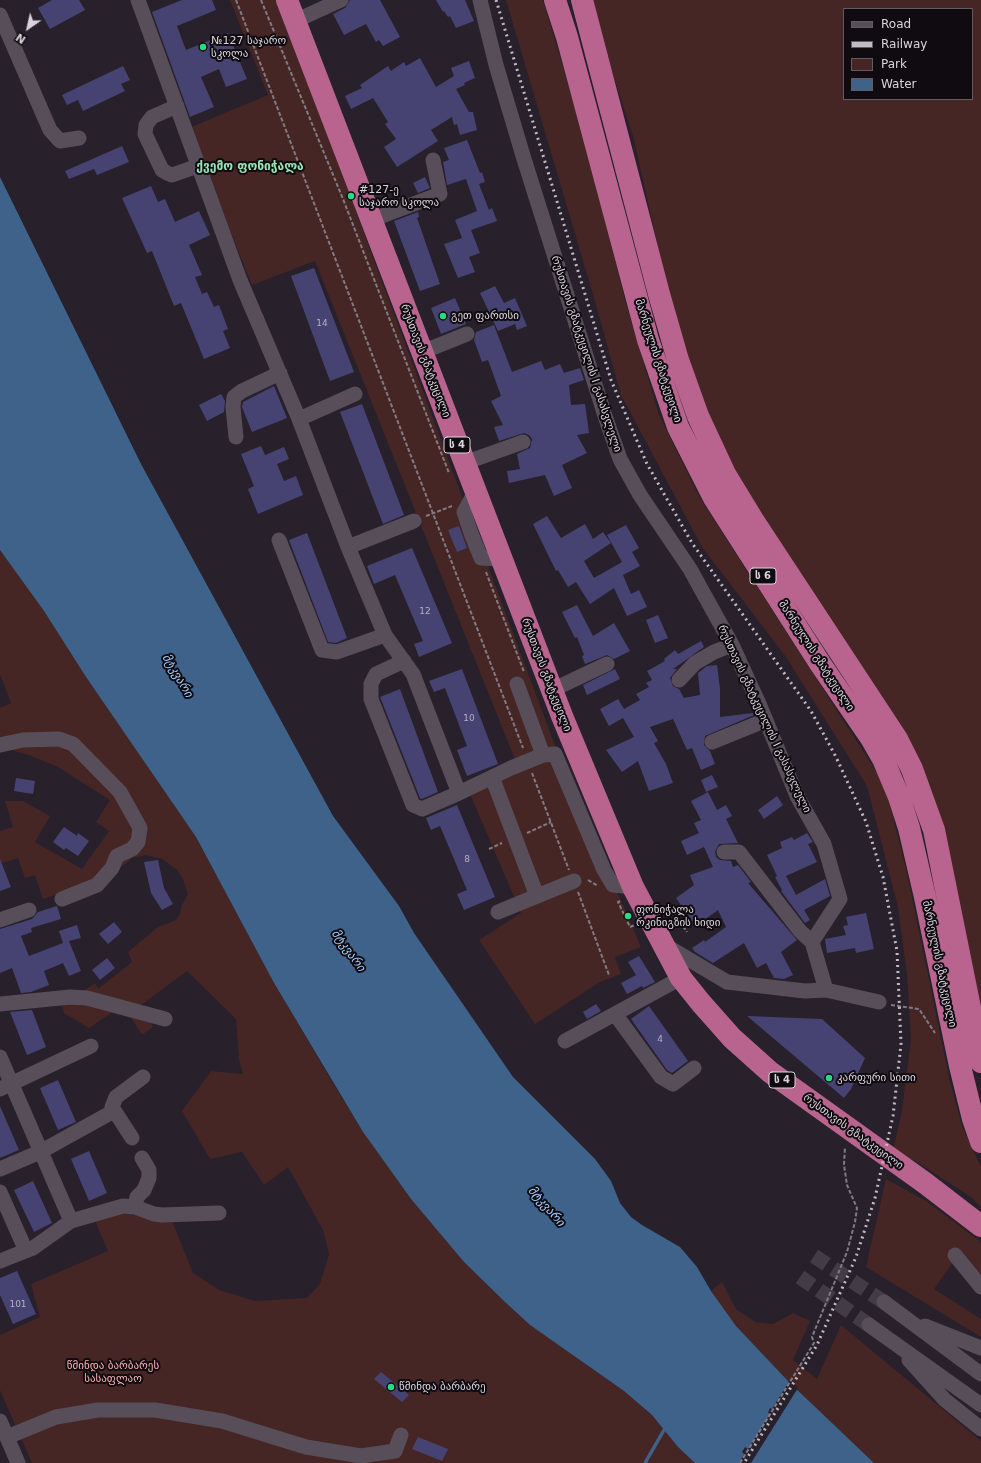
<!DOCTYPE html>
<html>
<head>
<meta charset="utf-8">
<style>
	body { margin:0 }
	#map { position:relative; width:981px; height:1463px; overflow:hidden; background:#28202b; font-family:"DejaVu Sans",sans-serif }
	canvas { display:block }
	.legend { position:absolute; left:843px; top:8px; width:130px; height:92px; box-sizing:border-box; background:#0f0b10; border:1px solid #605c62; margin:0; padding:5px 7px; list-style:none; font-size:12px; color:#dad5dc }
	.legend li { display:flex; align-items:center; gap:8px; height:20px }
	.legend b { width:20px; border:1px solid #605c62 }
	.north { position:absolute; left:8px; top:8px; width:40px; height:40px; -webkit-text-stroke:3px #0f0b10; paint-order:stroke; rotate:214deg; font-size:11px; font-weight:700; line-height:16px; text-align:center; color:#dad5dc }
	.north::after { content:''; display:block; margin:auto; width:14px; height:18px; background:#dad5dc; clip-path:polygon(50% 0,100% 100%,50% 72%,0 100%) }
</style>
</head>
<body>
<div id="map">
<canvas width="981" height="1463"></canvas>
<ul class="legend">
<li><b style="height:5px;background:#574e5a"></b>Road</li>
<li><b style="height:5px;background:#c1bbc3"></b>Railway</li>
<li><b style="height:11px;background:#452625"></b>Park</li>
<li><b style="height:11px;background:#3e628a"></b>Water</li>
</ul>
<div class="north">N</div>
</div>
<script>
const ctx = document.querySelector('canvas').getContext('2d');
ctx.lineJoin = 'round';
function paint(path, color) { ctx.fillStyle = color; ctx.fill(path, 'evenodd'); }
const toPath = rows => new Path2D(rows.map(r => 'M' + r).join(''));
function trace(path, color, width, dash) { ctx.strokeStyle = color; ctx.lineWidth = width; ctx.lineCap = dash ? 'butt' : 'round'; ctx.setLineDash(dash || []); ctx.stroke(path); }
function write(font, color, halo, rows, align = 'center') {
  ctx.font = font + ' "DejaVu Sans","Noto Sans Georgian",sans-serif'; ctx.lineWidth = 4; ctx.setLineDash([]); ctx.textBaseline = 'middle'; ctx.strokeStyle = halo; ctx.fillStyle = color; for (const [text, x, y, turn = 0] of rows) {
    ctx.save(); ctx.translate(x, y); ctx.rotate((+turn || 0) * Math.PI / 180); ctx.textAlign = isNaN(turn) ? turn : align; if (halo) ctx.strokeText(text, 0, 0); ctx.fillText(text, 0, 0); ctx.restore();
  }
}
const green = toPath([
	[230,0,277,0,560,759,641,947,615,957,621,974,600,982,535,1024,479,940,521,913,467,787,518,767,315,261,252,285,189,128,268,95],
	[506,0,543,0,586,144,625,300,659,415,700,498,885,785,907,873,950,1082,962,1126,981,1167,981,1207,971,1197,917,1162,893,1151,902,1110,911,1039,907,974,898,907,867,786,786,657,702,547,621,395,596,305],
	[589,0,981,0,981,1021,919,763,720,452,679,340,633,136],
	[844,9,972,9,972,99,844,99],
	[0,550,44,611,86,677,196,837,274,983,337,1090,363,1132,411,1199,464,1262,505,1302,530,1325,624,1391,652,1415,678,1447,695,1463,32,1463,0,1390,0,1335,40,1317,31,1284,108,1251,97,1226,95,1217,123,1213,172,1221,193,1273,219,1290,255,1301,307,1298,320,1284,329,1254,323,1230,288,1167,264,1185,242,1152,210,1159,182,1111,211,1071,243,1074,239,1060,236,1019,187,971,141,1005,153,1027,142,1035,123,1005,89,1028,64,1013,62,1006,95,983,98,989,132,962,128,952,158,927,176,920,180,914,182,905,188,894,183,879,177,870,162,859,146,855,132,858,113,874,90,883,43,899,35,875,25,878,18,858,0,864,0,831,13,827,5,801,23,801,50,816,35,842,82,869,109,831,96,822,110,800,58,767,29,755,11,750,0,753,0,708,11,703,0,674],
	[886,1179,926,1201,981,1242,981,1278,960,1252,934,1289,981,1319,981,1337,866,1267],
	[722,1282,736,1309,755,1322,773,1324,793,1313,810,1321,793,1360,817,1379,841,1325,981,1441,981,1463,874,1463,789,1382,736,1326,711,1291]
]);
const water = toPath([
	[0,177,141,464,333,816,399,906,414,933,513,1077,595,1159,611,1181,620,1203,631,1217,642,1225,680,1247,697,1267,711,1291,736,1326,789,1382,874,1463,695,1463,678,1447,652,1415,624,1391,530,1325,505,1302,464,1262,411,1199,363,1132,274,983,196,837,86,677,44,611,0,550]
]);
const pier = toPath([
	[790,1380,798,1388,751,1463,739,1463,744,1454,742,1452,745,1447,748,1449,770,1414,768,1413,770,1408,772,1409]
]);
const stream = toPath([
	[645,1463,664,1430]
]);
const building = toPath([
	[52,0,79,0,85,10,50,29,38,8],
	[182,0,212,0,216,10,177,26,186,50,228,33,247,79,226,87,219,69,201,77,214,107,190,117,152,12],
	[350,0,380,0,400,37,383,46,379,40,376,42,366,24,344,35,333,14,345,8],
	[436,0,465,0,474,21,456,28,450,16,448,17,444,11,443,12],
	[420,58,436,87,454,76,451,68,469,61,475,78,464,83,465,85,456,89,469,112,473,112,477,130,460,135,457,124,454,125,452,117,431,130,438,141,397,167,384,147,396,139,385,124,388,122,373,98,351,109,345,96,362,88,360,85,388,66,391,71,404,62,406,66],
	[123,66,130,80,121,84,125,91,83,111,78,100,67,105,62,95],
	[467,140,480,173,482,172,485,182,479,184,489,210,492,208,497,221,471,230,480,253,469,257,475,272,458,278,444,244,462,238,455,220,477,211,466,179,447,185,443,162,449,160,444,148],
	[122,146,129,162,97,175,94,169,69,179,65,171],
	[425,177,430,188,418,193,413,183],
	[151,186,158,202,165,199,175,222,199,211,210,235,189,245,202,275,195,277,202,294,207,292,214,307,219,305,228,329,223,331,230,348,204,359,181,303,174,306,152,251,147,253,122,198],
	[418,212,419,217,417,218,440,284,420,291,394,221],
	[314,268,354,372,330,381,291,276],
	[495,286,504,303,515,298,527,326,517,330,515,324,498,331,480,293],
	[455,298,466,324,441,334,431,308],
	[494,325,512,372,541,361,545,370,560,364,564,373,580,368,584,380,569,385,571,405,585,404,589,433,577,435,587,453,562,465,572,488,554,496,545,475,509,483,507,471,520,469,517,454,530,448,532,439,529,435,524,433,499,441,494,427,503,425,491,401,501,396,488,360,482,362,474,340,476,332],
	[274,386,287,418,252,432,242,407,243,402],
	[221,394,225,401,224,412,207,421,199,405],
	[362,404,404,515,383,524,340,412],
	[261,446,265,455,284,447,289,459,277,464,284,481,296,476,303,495,258,514,248,489,254,486,241,454],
	[547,516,561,538,585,524,593,539,603,532,611,543,584,561,594,578,622,562,607,535,626,525,639,548,632,552,640,566,623,575,631,594,639,590,647,607,627,616,614,588,590,604,576,582,568,587,558,570,556,571,533,524],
	[459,526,467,548,457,552,448,530],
	[307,533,347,638,336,643,328,642,289,540],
	[412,548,452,643,419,657,414,644,423,641,395,575,374,584,367,566],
	[577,605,593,636,614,623,630,651,614,659,607,655,585,664,582,656,584,655,577,637,575,638,562,612],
	[658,615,668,638,655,643,646,620],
	[701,641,704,647,673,669,677,669,670,678,673,686,679,689,684,698,700,695,698,673,707,666,717,665,720,689,720,717,753,713,754,715,705,736,704,745,710,751,715,764,701,770,692,748,687,750,673,719,650,727,658,741,654,743,666,764,673,783,649,791,638,761,622,772,606,750,634,737,623,718,609,726,600,709,618,699,624,709,640,700,636,694,649,687,646,683,652,680,647,671,665,661,664,659,675,650,678,654],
	[462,669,498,764,467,776,457,750,467,746,445,688,434,692,429,681],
	[615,669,620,679,587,695,583,685],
	[400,689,438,792,422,799,420,798,380,697],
	[712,775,718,787,706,792,701,780],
	[16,778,35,781,33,794,14,791],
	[708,792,717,810,726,805,732,816,726,819,738,843,719,844,715,852,716,857,720,860,731,861,733,867,738,865,751,882,748,883,797,940,781,952,793,975,784,979,774,978,766,963,757,968,744,943,713,963,695,952,692,948,704,940,705,942,726,927,718,910,696,926,676,898,694,885,690,875,713,867,704,847,687,855,681,841,699,833,694,823,701,820,691,801],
	[777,796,783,805,764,819,758,810],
	[457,805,495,897,464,910,457,894,467,890,440,826,431,830,426,818],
	[64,827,77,836,78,833,89,841,78,856,66,848,64,850,53,842],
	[807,833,813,842,808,844,817,862,786,876,796,895,825,879,830,896,804,910,810,920,805,923,781,891,782,890,775,877,777,876,767,855,782,848,780,842,792,837,794,840],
	[0,859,11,887,0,891],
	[158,860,164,888,173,904,162,910,151,893,144,862],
	[57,906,61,919,31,928,32,932,21,936,29,956,63,943,59,931,77,925,81,938,69,941,81,971,69,976,63,963,44,971,49,985,31,992,21,993,12,968,0,973,0,929,32,919,38,912],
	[866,913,874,949,856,953,855,948,827,953,825,939,846,935,843,926,848,925,846,917],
	[114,922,122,932,108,944,99,934],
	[639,956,655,982,643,988,642,986,627,994,621,983,636,975,628,962],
	[107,958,115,968,100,980,92,970],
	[596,1004,601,1011,587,1019,583,1012],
	[649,1006,688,1061,672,1073,667,1070,631,1019],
	[32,1010,46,1047,27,1055,10,1012],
	[747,1016,822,1019,865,1058,851,1089,844,1098],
	[58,1080,76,1122,58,1130,40,1088],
	[0,1106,19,1150,0,1158],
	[89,1151,107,1193,89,1201,71,1159],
	[33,1181,52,1223,34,1232,14,1190],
	[17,1271,36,1314,13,1324,0,1295,0,1278],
	[381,1372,409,1395,402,1402,374,1379],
	[418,1437,448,1449,442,1461,412,1449]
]);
const minorTunnel = toPath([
	[814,1256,884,1302],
	[800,1277,869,1325]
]);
const path = toPath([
	[236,0,523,748],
	[261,0,343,199,449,473],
	[426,516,452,506],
	[486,572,524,672],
	[532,773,569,870],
	[527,833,551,822],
	[489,849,502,843],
	[588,880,598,886],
	[578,892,609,975],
	[620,901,618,902,630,927,635,925],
	[664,910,670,907,687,932],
	[891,1005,919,1009,935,1033],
	[740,1463,814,1343,812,1337,847,1252,855,1222,857,1208,847,1185,844,1165,845,1147]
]);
const minor = toPath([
	[138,0,240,280,299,419,348,547,385,635,413,674,459,793,511,768,543,755,555,754,604,870,613,885,633,887],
	[480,0,496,65,524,159,606,419,620,459,640,495,690,569,732,645,760,706,797,796,824,844,840,899,812,942,826,990],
	[0,15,50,130,60,141,79,138],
	[295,21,341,0],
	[177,106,152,117,146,125,145,134,162,170,167,173,172,175,198,166],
	[371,220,440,194,433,160],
	[422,352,467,334],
	[299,419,355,394],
	[236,437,233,407,234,397,242,391,280,373],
	[464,463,523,442],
	[475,492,464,512,471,533,481,558,501,559],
	[279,540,322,650,337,652,385,635],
	[348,547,414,521],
	[404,661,376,674,371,684,371,699,413,805,422,809,459,793],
	[679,680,695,663,714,652,732,645],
	[517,684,543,755],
	[552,690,607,664],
	[712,742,766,720],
	[0,745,23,740,59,739,73,744,120,792,140,828,138,842,132,849,117,856,112,868,97,885,62,899],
	[492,777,537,896],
	[724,852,739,852,800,931,812,942],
	[498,912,574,881],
	[0,920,29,910],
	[663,944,727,982,805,991,826,990,879,1002],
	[0,1004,70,997,87,998,165,1019],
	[615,1014,661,1077,673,1084,694,1068],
	[565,1041,681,978],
	[0,1057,71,1221],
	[0,1089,91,1046],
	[132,1138,112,1107,116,1097,143,1077],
	[0,1169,40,1152,114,1111],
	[0,1192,26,1251],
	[135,1207,137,1197,144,1190,149,1178,149,1170,142,1158],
	[955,1255,981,1287],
	[0,1261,33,1248,71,1221,123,1206,135,1207,154,1214,162,1215,219,1213],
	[884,1302,981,1374],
	[869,1325,981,1405],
	[925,1326,981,1348],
	[909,1360,945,1400,981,1429],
	[0,1421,18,1463],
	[7,1437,56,1417,98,1410,155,1410,222,1421,306,1447,361,1456,395,1451,401,1435]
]);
const highway = toPath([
	[287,0,562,716,633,887,681,978,701,1003,732,1038,770,1072,925,1183,981,1226],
	[555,0,567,37,648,340,678,427,714,498,821,665,871,738,883,759,899,797,909,828,925,897,960,1066,973,1119,981,1142],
	[582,0,659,294,678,360,698,416,725,474,753,520,897,739,912,769,934,830,981,1062]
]);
const rail = toPath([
	[496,0,611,380,647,464,692,543,811,711,836,757,866,822,883,877,897,951,901,1044,893,1116,875,1198,856,1257,817,1345,744,1463]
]);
const markers = [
	[203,47,4,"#2bd884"],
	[351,196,4,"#2bd884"],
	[443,316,4,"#2bd884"],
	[628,916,4,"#2bd884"],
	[829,1078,4,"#2bd884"],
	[391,1387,4,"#2bd884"]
];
const numberNames = [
	["14",322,324],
	["12",425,612],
	["10",469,719],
	["8",467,860],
	["4",660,1040],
	["101",18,1305]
];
const shields = [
	[457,445,26],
	[763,576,26],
	[782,1080,26]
];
const shieldNames = [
	["ს 4",457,445],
	["ს 6",763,576],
	["ს 4",782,1080]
];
const poiNames = [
	["№127 საჯარო",211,41],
	["სკოლა",211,54],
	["#127-ე",359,190],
	["საჯარო სკოლა",359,203],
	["გეთ ფართსი",451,316],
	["ფონიჭალა",636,910],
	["რკინიგზის ხიდი",636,923],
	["კარფური სითი",837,1078],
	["წმინდა ბარბარე",399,1387]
];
const streetNames = [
	["რუსთავის გზატკეცილის I გასასვლელი",586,354,72],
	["რუსთავის გზატკეცილი",425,361,69],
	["მარნეულის გზატკეცილი",658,361,72],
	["მარნეულის გზატკეცილი",816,656,57],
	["რუსთავის გზატკეცილი",546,675,69],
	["რუსთავის გზატკეცილის I გასასვლელი",764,719,65],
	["მარნეულის გზატკეცილი",939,964,78],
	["რუსთავის გზატკეცილი",853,1132,36]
];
const parkNames = [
	["წმინდა ბარბარეს",113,1366],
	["სასაფლაო",113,1379]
];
const neighbourhoodNames = [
	["ქვემო ფონიჭალა",250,167]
];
const waterNames = [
	["მტკვარი",177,676,59],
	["მტკვარი",348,951,54],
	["მტკვარი",546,1207,49]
];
paint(green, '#452625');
paint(water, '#3e628a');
paint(pier, '#28202b');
trace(stream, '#3e628a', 3.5);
paint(building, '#464372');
trace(minorTunnel, '#433b46', 15, [15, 8]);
trace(path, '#827b84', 2, [4, 2]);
trace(minor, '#574e5a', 15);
trace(highway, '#b9648f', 22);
trace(rail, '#c1bbc3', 3, [2, 4]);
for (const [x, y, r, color] of markers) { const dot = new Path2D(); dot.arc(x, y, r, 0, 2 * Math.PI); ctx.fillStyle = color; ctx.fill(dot); trace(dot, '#0f0b10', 1.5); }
write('9px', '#b5b0c2', null, numberNames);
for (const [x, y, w] of shields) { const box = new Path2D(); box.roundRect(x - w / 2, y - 8, w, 16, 3); ctx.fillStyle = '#0f0b10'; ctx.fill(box); trace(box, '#dad5dc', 1); }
write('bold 10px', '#dad5dc', null, shieldNames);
write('11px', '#dad5dc', '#0f0b10', poiNames, 'left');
write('11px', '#dad5dc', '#0f0b10', streetNames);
write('11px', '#fcb3b0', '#0f0b10', parkNames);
write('bold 12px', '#99e4b4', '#0f0b10', neighbourhoodNames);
write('italic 12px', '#9ecafc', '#0f0b10', waterNames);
</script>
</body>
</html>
